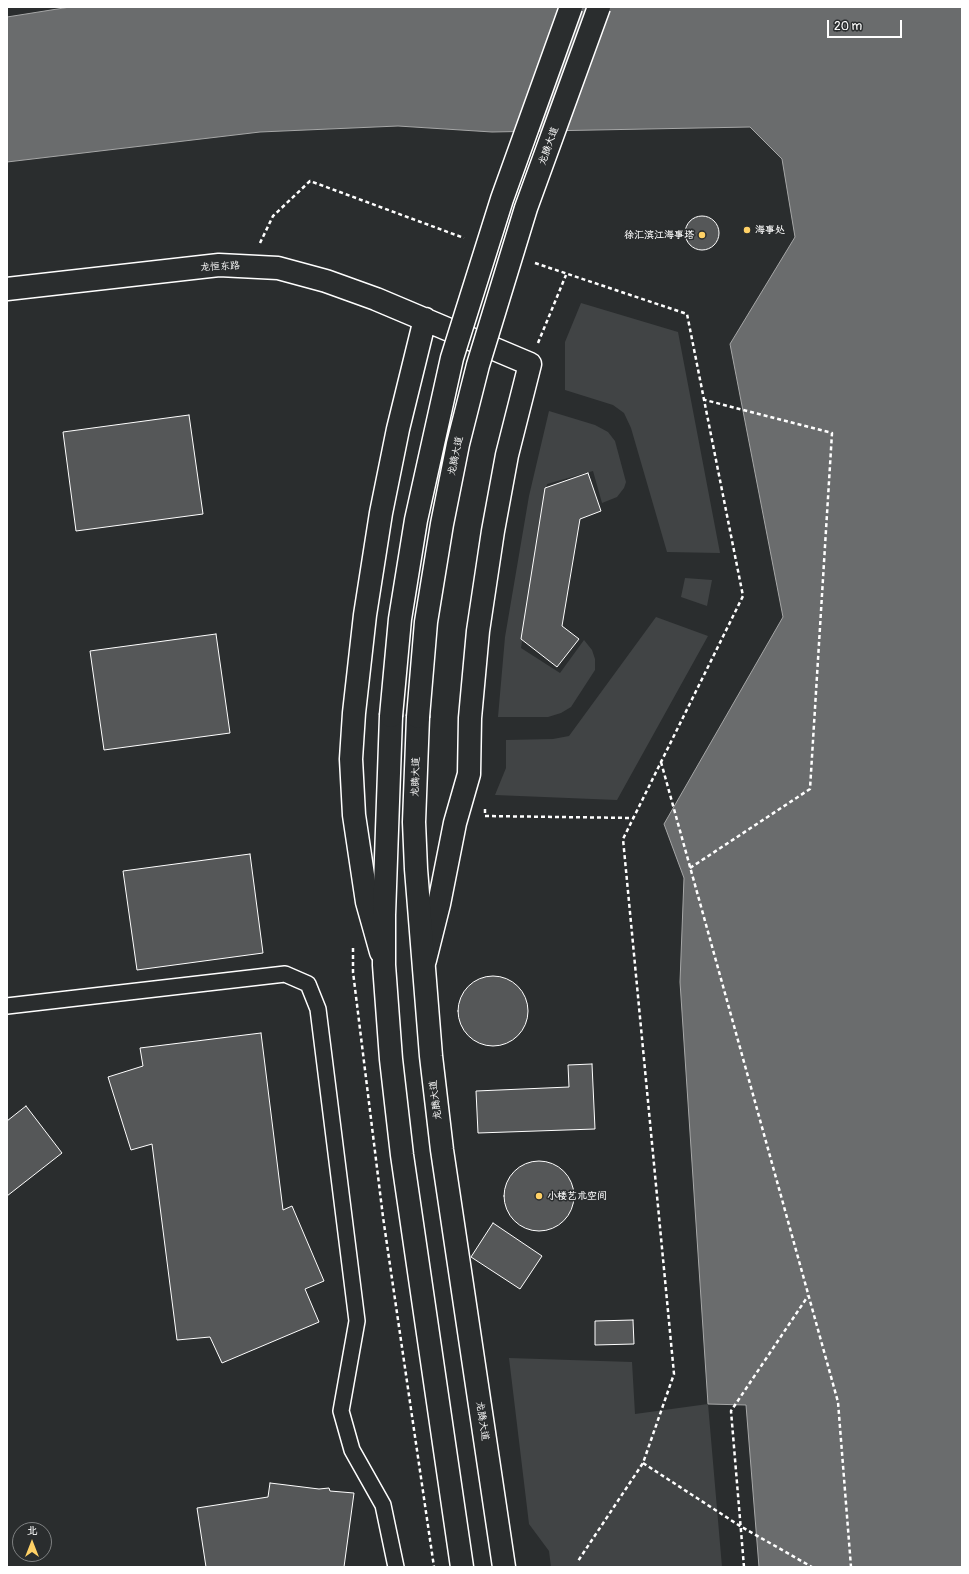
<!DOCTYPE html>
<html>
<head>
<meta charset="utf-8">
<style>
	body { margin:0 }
	#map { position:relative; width:969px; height:1574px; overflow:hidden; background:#2a2d2e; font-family:Pangolin,"LXGW WenKai TC",sans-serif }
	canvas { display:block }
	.frame { position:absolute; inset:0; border:8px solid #fff; pointer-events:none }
	.north { position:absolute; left:12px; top:1522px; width:40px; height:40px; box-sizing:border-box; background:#2a2d2e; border:1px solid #7f8182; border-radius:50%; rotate:0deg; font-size:11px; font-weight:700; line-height:16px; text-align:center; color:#fff }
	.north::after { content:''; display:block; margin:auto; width:14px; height:18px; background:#ffd166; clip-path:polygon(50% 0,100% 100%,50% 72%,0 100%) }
	.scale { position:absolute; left:827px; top:20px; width:75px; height:18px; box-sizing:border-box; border:2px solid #fff; border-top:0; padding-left:5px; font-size:12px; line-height:14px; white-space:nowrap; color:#fff; -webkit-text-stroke:3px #2a2d2e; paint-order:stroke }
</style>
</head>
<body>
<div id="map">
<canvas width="969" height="1574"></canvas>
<div class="frame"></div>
<div class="north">北</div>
<div class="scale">20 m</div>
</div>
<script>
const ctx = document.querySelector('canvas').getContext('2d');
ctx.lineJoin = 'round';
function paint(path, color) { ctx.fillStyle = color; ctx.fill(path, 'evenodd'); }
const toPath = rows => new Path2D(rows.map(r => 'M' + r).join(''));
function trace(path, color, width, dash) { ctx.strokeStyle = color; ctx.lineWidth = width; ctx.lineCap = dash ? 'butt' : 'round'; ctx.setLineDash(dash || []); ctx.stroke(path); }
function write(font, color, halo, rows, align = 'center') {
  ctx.font = font + ' Pangolin,"LXGW WenKai TC",sans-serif'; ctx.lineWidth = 3; ctx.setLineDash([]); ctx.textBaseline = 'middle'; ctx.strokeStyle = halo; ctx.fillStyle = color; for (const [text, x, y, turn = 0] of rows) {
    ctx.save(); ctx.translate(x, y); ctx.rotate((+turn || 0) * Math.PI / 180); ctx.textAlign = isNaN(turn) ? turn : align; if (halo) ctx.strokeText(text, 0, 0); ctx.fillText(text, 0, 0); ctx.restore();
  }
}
const green = toPath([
	[581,303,678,332,720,553,667,552,631,428,624,413,613,405,565,390,565,342],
	[549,411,595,425,608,432,615,441,626,482,624,488,617,497,602,503,593,471,547,484,521,648,560,673,584,640,592,650,595,659,595,670,571,707,561,713,548,717,498,717,505,637,529,496],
	[685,578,712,580,707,606,681,597],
	[656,617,708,636,617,800,495,795,506,768,506,740,553,739,569,736],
	[509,1358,632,1362,635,1414,708,1404,722,1567,551,1567,549,1551,529,1524]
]);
const water = toPath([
	[70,7,962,7,962,1567,759,1567,746,1405,708,1404,680,982,684,878,664,824,783,617,730,344,795,237,782,159,750,127,492,132,398,126,260,132,7,162,7,17,70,7]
]);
const building = toPath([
	'685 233a17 17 0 1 1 34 0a17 17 0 1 1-34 0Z',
	[189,415,203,514,76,531,63,432,189,415],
	[588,473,601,511,580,519,562,626,579,639,557,667,521,639,545,488,588,473],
	[216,634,230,733,104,750,90,651,216,634],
	[250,854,263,953,137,970,123,871,250,854],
	'458 1011a35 35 0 1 1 70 0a35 35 0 1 1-70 0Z',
	[261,1033,283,1210,292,1206,324,1281,305,1289,319,1322,222,1363,210,1337,177,1340,152,1144,131,1150,108,1077,143,1066,140,1048,261,1033],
	[592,1064,595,1129,478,1133,476,1091,569,1087,568,1065,592,1064],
	[26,1106,62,1153,7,1196,7,1121,26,1106],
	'504 1196a35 35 0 1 1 70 0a35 35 0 1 1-70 0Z',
	[493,1223,542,1256,520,1289,471,1257,493,1223],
	[633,1320,634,1344,595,1345,595,1321,633,1320],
	[270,1483,319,1489,329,1488,330,1491,354,1493,344,1567,206,1567,197,1508,268,1497,270,1483]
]);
const path = toPath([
	[260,243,273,216,310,181,464,238],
	[535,263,687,314,743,596,623,839,674,1374,643,1463,578,1561],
	[538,343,566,275],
	[661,762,838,1402,851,1567],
	[485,809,485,816,634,818],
	[690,868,810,789,832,433,705,400],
	[353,948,353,972,383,1217,434,1567],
	[744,1567,731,1411,808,1296]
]);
const lane = toPath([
	[7,1006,285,974,308,984,318,1009,357,1321,341,1411,352,1450,383,1505,396,1567]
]);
const street = toPath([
	[7,289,219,265,278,268,326,281,376,299,530,364,507,455,493,531,478,631,470,718,469,774,455,823,439,904,425,960],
	[381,952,367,902,354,815,351,759,354,713,365,615,381,513,398,429,425,319]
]);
const secondary = toPath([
	[391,716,384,915,384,965,391,1059,402,1155,462,1567],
	[418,717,414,822,416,869,431,1056,442,1150,504,1567]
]);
const pathBridge = toPath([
	[643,1463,740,1526,812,1567]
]);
const secondaryBridge = toPath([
	[391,716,400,619,416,520,452,358,502,199,571,7],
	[418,717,426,622,442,524,458,444,478,365,526,208,599,7]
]);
const markers = [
	[747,230,4,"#ffd166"],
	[702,235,4,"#ffd166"],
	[539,1196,4,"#ffd166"]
];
const streetNames = [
	["龙腾大道",549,146,-70],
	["龙恒东路",220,267,-3],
	["龙腾大道",456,456,-78],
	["龙腾大道",416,777,-88],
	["龙腾大道",436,1100,-97],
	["龙腾大道",482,1421,81]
];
const poiNames = [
	["海事处",755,230],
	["徐汇滨江海事塔",694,235,"right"],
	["小楼艺术空间",547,1196]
];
paint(green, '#414445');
paint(water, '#6a6c6d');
trace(water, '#a6a7a7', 1);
paint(building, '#555758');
trace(building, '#fff', 1);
trace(lane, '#fff', 18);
trace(street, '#fff', 25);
trace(secondary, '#fff', 25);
trace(path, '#fff', 2.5, [4, 3]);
trace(lane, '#2a2d2e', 15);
trace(street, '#2a2d2e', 22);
trace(secondary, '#2a2d2e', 22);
trace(secondaryBridge, '#fff', 25, []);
trace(pathBridge, '#fff', 2.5, [4, 3]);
trace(secondaryBridge, '#2a2d2e', 22);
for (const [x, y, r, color] of markers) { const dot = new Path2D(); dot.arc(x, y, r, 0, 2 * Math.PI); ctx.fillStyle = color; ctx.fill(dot); trace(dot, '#2a2d2e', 1.5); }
write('10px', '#fff', '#2a2d2e', streetNames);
write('bold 10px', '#fff', '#2a2d2e', poiNames, 'left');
</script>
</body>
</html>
